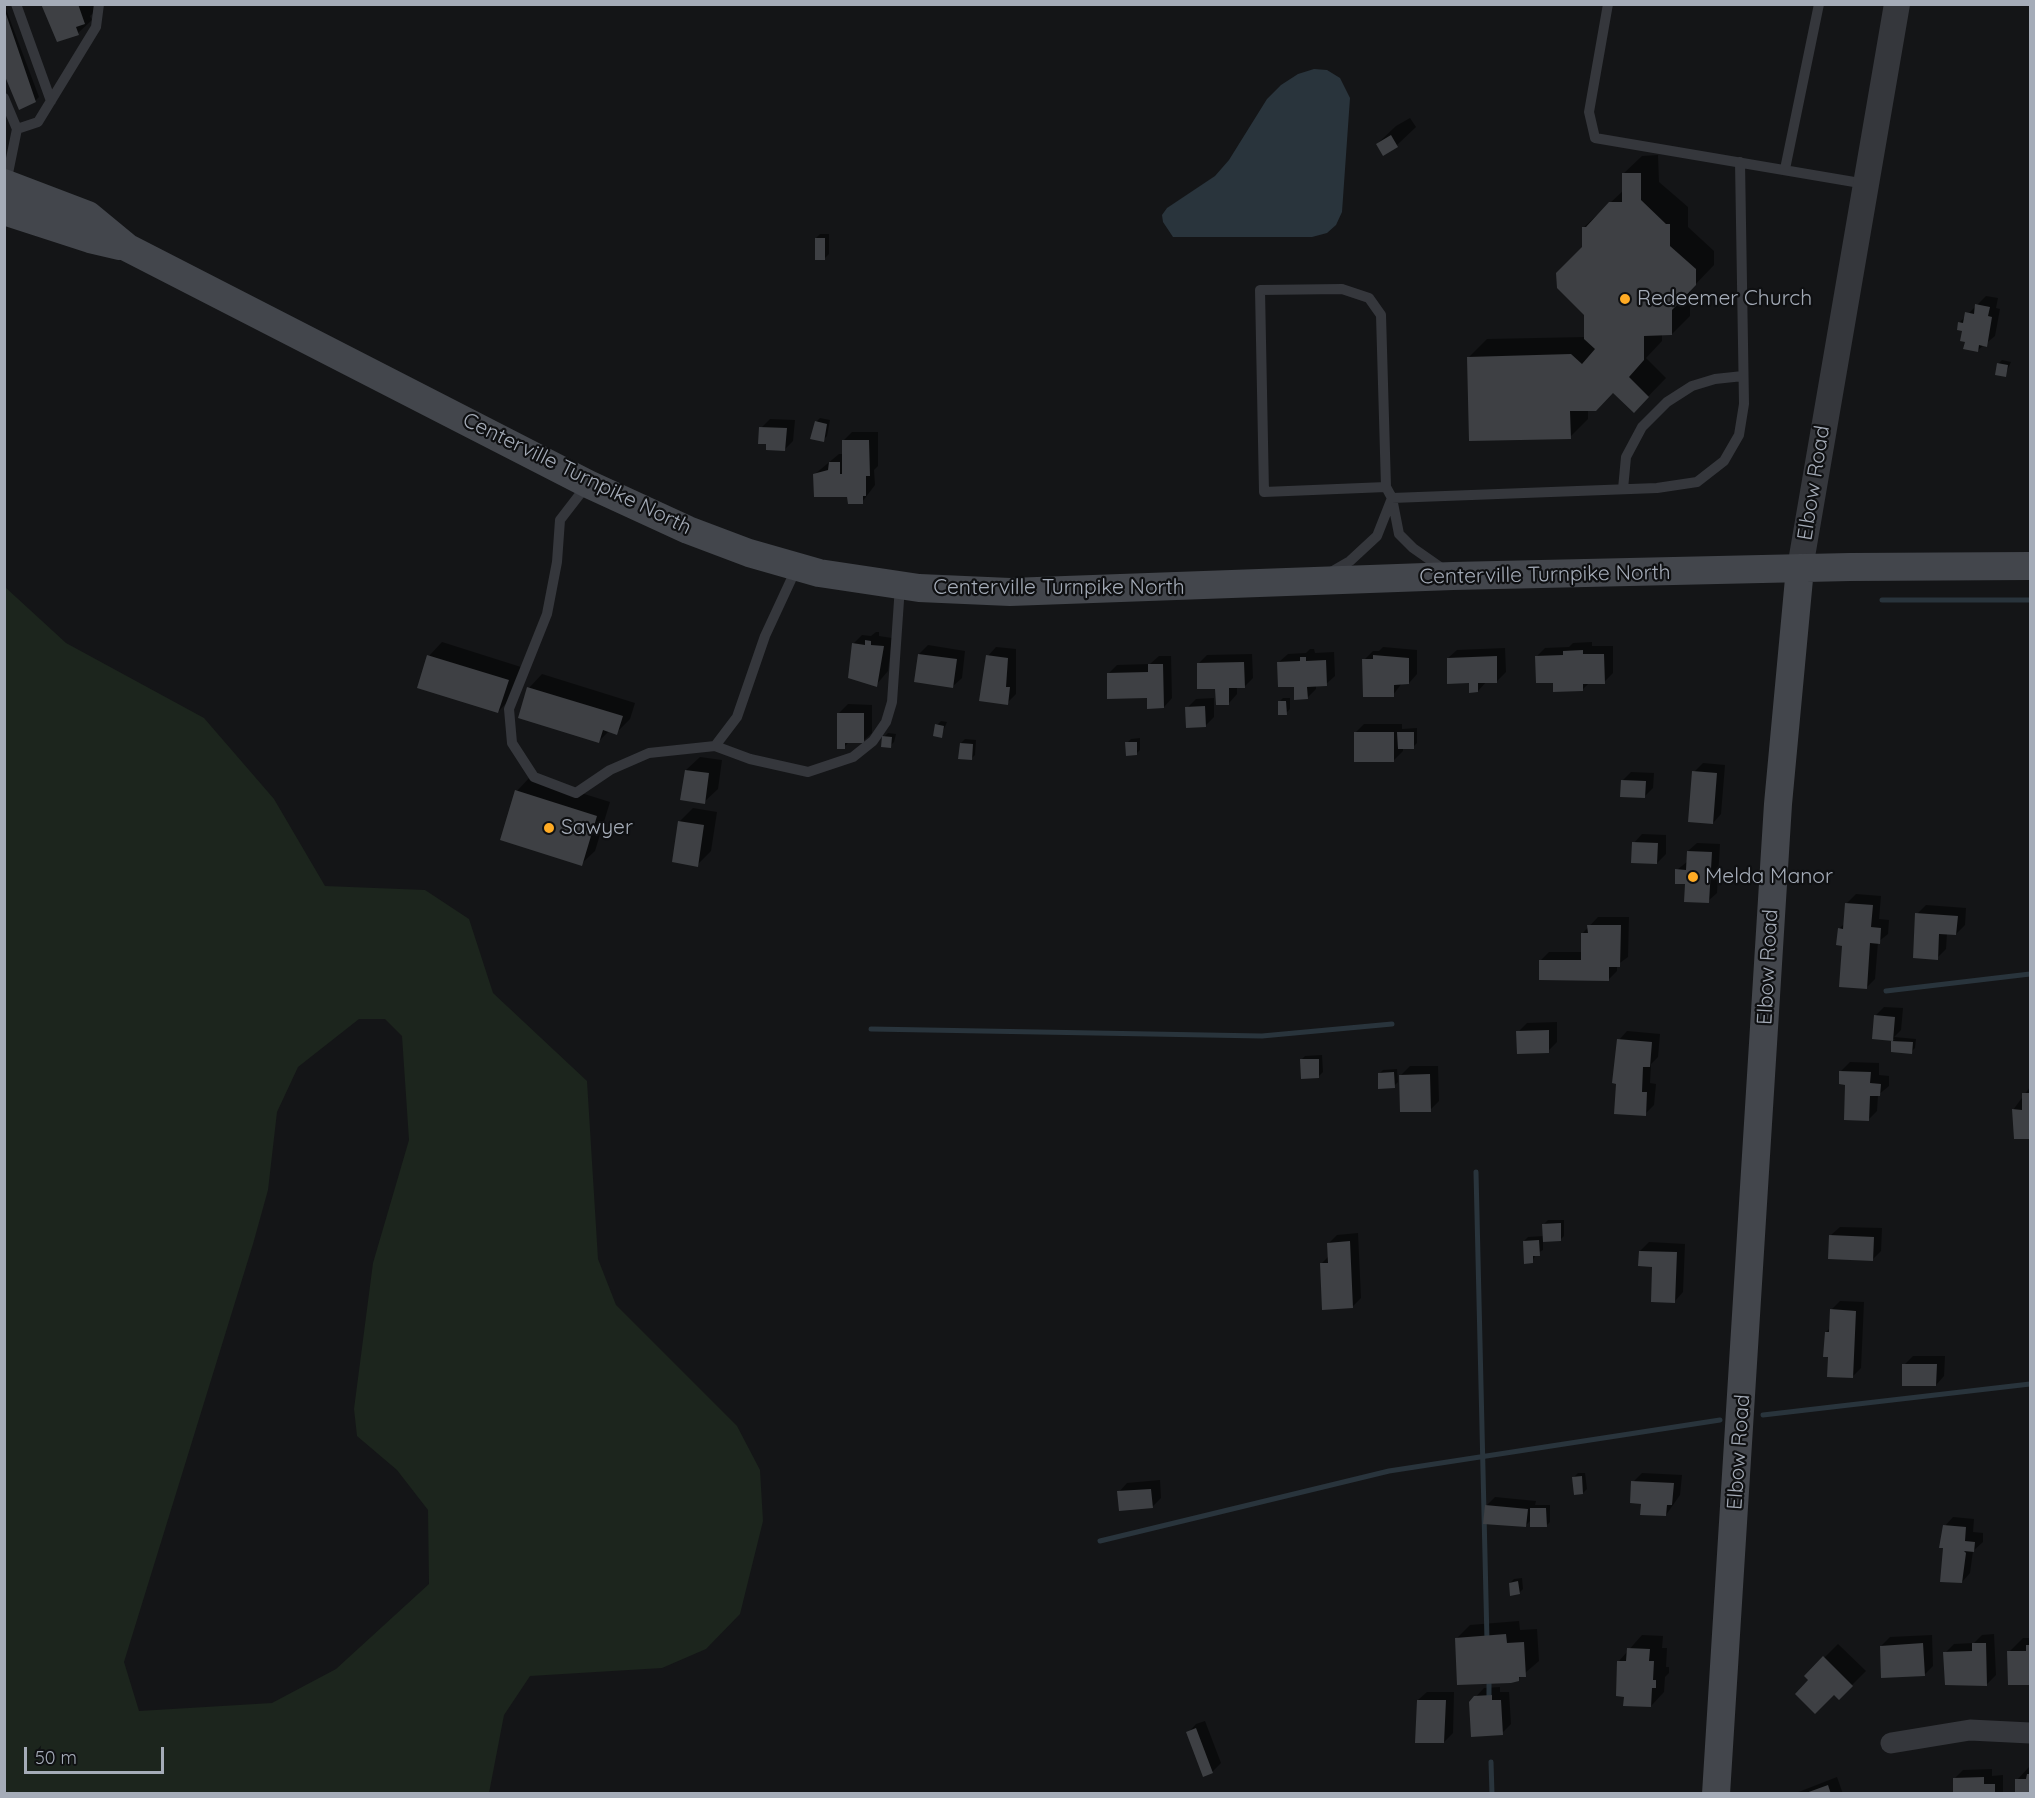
<!DOCTYPE html>
<html>
<head>
<meta charset="utf-8">
<style>
	body { margin:0 }
	#map { position:relative; width:2035px; height:1798px; overflow:hidden; background:#141517; font-family:Quicksand,sans-serif }
	canvas { display:block }
	.frame { position:absolute; inset:0; border:6px solid #a5acb8; pointer-events:none }
	.scale { position:absolute; left:24px; top:1747px; width:140px; height:27px; box-sizing:border-box; border:3px solid #a5acb8; border-top:0; padding-left:8px; font-size:18px; line-height:21px; white-space:nowrap; color:#a5acb8; -webkit-text-stroke:4px #0f1012; paint-order:stroke }
</style>
</head>
<body>
<div id="map">
<canvas width="2035" height="1798"></canvas>
<div class="frame"></div>
<div class="scale">50 m</div>
</div>
<script>
const ctx = document.querySelector('canvas').getContext('2d');
ctx.lineJoin = 'round';
function paint(path, color) { ctx.fillStyle = color; ctx.fill(path, 'evenodd'); }
const toPath = rows => new Path2D(rows.map(r => 'M' + r).join(''));
function trace(path, color, width, dash) { ctx.strokeStyle = color; ctx.lineWidth = width; ctx.lineCap = dash ? 'butt' : 'round'; ctx.setLineDash(dash || []); ctx.stroke(path); }
function write(font, color, halo, rows, align = 'center') {
  ctx.font = font + ' Quicksand,sans-serif'; ctx.lineWidth = 4.5; ctx.setLineDash([]); ctx.textBaseline = 'middle'; ctx.strokeStyle = halo; ctx.fillStyle = color; for (const [text, x, y, turn = 0] of rows) {
    ctx.save(); ctx.translate(x, y); ctx.rotate((+turn || 0) * Math.PI / 180); ctx.textAlign = isNaN(turn) ? turn : align; if (halo) ctx.strokeText(text, 0, 0); ctx.fillText(text, 0, 0); ctx.restore();
  }
}
const green = toPath([
	[5,587,66,643,204,718,274,799,325,886,425,890,469,919,493,993,587,1081,598,1259,616,1305,737,1426,760,1470,763,1521,740,1614,706,1649,662,1668,530,1676,504,1715,489,1793,5,1793],
	[359,1019,385,1019,402,1036,409,1140,373,1263,354,1409,357,1436,397,1470,428,1510,429,1584,336,1669,272,1703,139,1711,124,1662,253,1244,268,1190,277,1112,298,1067]
]);
const water = toPath([
	[1314,69,1327,70,1340,78,1350,98,1342,212,1336,225,1327,233,1312,237,1173,237,1163,222,1162,215,1167,208,1215,176,1229,160,1267,99,1281,85,1298,74]
]);
const shadow = toPath([
	[4,4,39,97,35,101,4,66],
	[45,4,96,4,98,9,90,16,92,20,78,33],
	[1410,118,1416,127,1397,145,1383,154,1377,144,1396,126],
	[1658,155,1659,182,1688,207,1688,227,1714,251,1714,265,1690,290,1690,316,1672,334,1662,334,1662,341,1646,358,1666,378,1634,411,1613,392,1588,409,1588,419,1570,437,1469,357,1487,339,1586,337,1583,228,1624,190,1623,174,1642,156],
	[820,234,829,234,829,254,825,258,816,238],
	[1986,296,1998,298,1996,308,2000,309,1995,336,1978,350,1966,341,1960,322],
	[2002,360,2011,362,2005,375,1998,364],
	[820,418,830,420,827,436,823,440,816,422],
	[770,419,795,420,793,441,784,450,761,428],
	[852,432,878,432,878,466,874,470,875,485,862,502,815,474,839,454,844,454,843,441],
	[876,632,879,632,879,636,892,638,888,671,876,685,868,684,853,644,862,635,871,636],
	[442,642,521,667,511,698,498,712,429,656],
	[1592,642,1592,646,1613,646,1613,673,1604,682,1589,683,1582,690,1536,657,1545,648,1569,647,1573,643],
	[928,645,965,651,962,678,953,686,919,654],
	[996,647,1016,649,1016,694,1007,703,988,656],
	[1383,647,1417,650,1417,674,1409,683,1402,683,1393,695,1364,660,1373,651,1379,651],
	[1505,648,1506,672,1497,681,1487,681,1478,691,1448,658,1457,650],
	[1310,649,1314,649,1315,653,1334,652,1335,676,1326,684,1316,685,1316,689,1307,698,1279,662,1288,654,1306,653],
	[1252,654,1253,678,1244,687,1237,687,1237,694,1229,703,1198,664,1207,655],
	[1159,656,1171,656,1172,698,1164,707,1108,674,1117,665,1150,664],
	[542,674,635,703,630,719,616,733,609,731,599,741,529,688],
	[1214,698,1214,717,1205,726,1187,708,1196,699],
	[1283,698,1290,698,1290,709,1286,713,1279,702],
	[848,704,872,705,872,733,863,741,850,741,844,747,839,713],
	[941,721,947,722,941,736,937,725],
	[1364,724,1402,724,1402,729,1417,728,1417,743,1413,747,1403,747,1403,751,1394,760,1355,733],
	[888,733,896,734,894,742,890,746,884,737],
	[1140,738,1140,750,1136,754,1127,743,1131,739],
	[965,739,976,740,975,755,971,759,961,743],
	[700,757,722,760,718,789,704,802,686,770],
	[1703,763,1725,765,1721,814,1713,823,1694,772],
	[1631,772,1654,773,1653,788,1645,796,1622,781],
	[530,777,610,802,595,851,581,864,517,791],
	[693,808,717,812,711,851,697,865,679,822],
	[1642,834,1666,835,1666,854,1657,863,1634,843],
	[1697,843,1720,844,1717,893,1708,901,1686,883,1677,870,1688,861,1688,851],
	[1856,894,1881,896,1879,919,1889,920,1888,934,1878,942,1875,979,1866,988,1839,929,1845,923,1847,903],
	[1926,905,1966,908,1965,925,1956,934,1947,933,1946,949,1937,958,1917,914],
	[1598,917,1629,917,1628,957,1617,965,1617,971,1608,980,1540,961,1549,952,1583,952,1582,934],
	[1884,1007,1903,1008,1901,1030,1894,1037,1916,1039,1915,1048,1911,1052,1893,1041,1895,1039,1873,1038,1875,1016],
	[1557,1022,1557,1042,1548,1051,1518,1032,1527,1023],
	[1627,1031,1660,1034,1658,1057,1651,1064,1650,1083,1656,1084,1654,1105,1645,1114,1619,1040],
	[1322,1055,1323,1072,1319,1076,1301,1060,1305,1056],
	[1850,1062,1879,1063,1879,1075,1889,1076,1889,1086,1878,1095,1877,1111,1868,1120,1841,1071],
	[1410,1066,1438,1066,1439,1101,1430,1110,1401,1075],
	[1397,1069,1398,1082,1394,1086,1379,1074,1383,1070],
	[2030,1087,2030,1138,2015,1138,2013,1110],
	[1548,1220,1564,1220,1564,1236,1560,1240,1543,1240,1543,1250,1536,1254,1532,1262,1524,1241,1528,1237,1544,1236,1544,1224],
	[1840,1227,1882,1228,1881,1251,1872,1260,1831,1235],
	[1358,1233,1361,1298,1352,1307,1321,1264,1329,1256,1329,1243,1337,1235],
	[1649,1242,1685,1244,1683,1292,1675,1301,1653,1266,1640,1251],
	[1840,1301,1864,1302,1861,1368,1852,1377,1829,1355,1826,1332,1830,1328,1831,1310],
	[1913,1356,1945,1356,1944,1376,1936,1385,1904,1365],
	[1578,1473,1585,1473,1587,1489,1583,1493,1574,1477],
	[1642,1473,1682,1475,1680,1495,1666,1515,1643,1502,1633,1482],
	[1160,1480,1161,1498,1152,1507,1119,1492,1127,1483],
	[1495,1497,1536,1501,1535,1505,1550,1505,1550,1522,1546,1526,1531,1520,1525,1526,1486,1506],
	[1953,1517,1974,1519,1973,1532,1983,1533,1983,1542,1973,1551,1970,1573,1962,1582,1945,1526],
	[1522,1578,1523,1589,1519,1593,1510,1583,1514,1579],
	[1519,1621,1520,1630,1537,1629,1539,1661,1518,1679,1457,1638,1470,1625],
	[1994,1634,1996,1675,1987,1684,1945,1653,1954,1644,1974,1643,1982,1635],
	[1642,1635,1663,1636,1662,1648,1667,1648,1666,1667,1669,1667,1669,1673,1665,1677,1664,1692,1651,1706,1625,1695,1619,1661],
	[1932,1635,1933,1666,1924,1675,1881,1646,1890,1637],
	[2023,1638,2030,1638,2030,1683,2009,1683,2009,1652],
	[1838,1644,1866,1671,1839,1698,1806,1676],
	[1500,1687,1500,1692,1509,1692,1511,1724,1502,1733,1470,1703,1484,1688],
	[1427,1692,1454,1692,1453,1733,1444,1742,1418,1700],
	[1205,1721,1221,1763,1212,1772,1188,1733,1196,1724],
	[2030,1766,2030,1794,2017,1794,2017,1780],
	[1992,1769,1992,1776,2003,1775,2003,1794,1955,1794,1955,1778,1963,1770],
	[1837,1777,1843,1794,1796,1794,1796,1793]
]);
const stream = toPath([
	[1882,600,2030,600],
	[1886,991,2030,974],
	[871,1029,1262,1036,1392,1024],
	[1476,1172,1487,1641],
	[1763,1415,2030,1384],
	[1100,1541,1389,1471,1720,1420],
	[1489,1678,1489,1701],
	[1491,1762,1492,1794]
]);
const building = toPath([
	[41,4,78,4,85,24,76,27,79,35,57,42],
	[5,11,36,102,19,110,4,74],
	[1391,135,1398,147,1383,156,1376,144],
	[1622,173,1641,173,1641,200,1666,224,1670,224,1670,246,1696,269,1696,285,1672,310,1672,335,1644,336,1644,360,1629,377,1649,397,1634,413,1613,393,1596,411,1570,411,1571,439,1469,441,1467,357,1571,354,1582,364,1595,349,1584,339,1584,315,1557,288,1556,273,1582,247,1582,227,1586,227,1609,202,1622,202],
	[815,238,825,238,825,260,815,260],
	[1975,304,1990,307,1988,316,1992,317,1987,347,1979,345,1978,352,1963,349,1965,342,1960,341,1962,331,1957,330,1958,322,1963,323,1965,312,1974,314],
	[1997,363,2008,365,2006,377,1995,375],
	[815,421,827,424,824,442,810,439],
	[759,427,787,428,785,451,766,450,766,444,758,444],
	[842,440,869,440,870,476,866,476,866,496,863,496,863,504,848,504,847,497,814,497,813,474,828,470,829,462,840,462,840,474,842,474],
	[865,640,871,641,871,645,884,646,877,687,848,678,852,643,865,645],
	[1583,650,1583,654,1604,654,1605,684,1583,684,1583,691,1553,692,1553,683,1536,683,1535,656,1563,655,1563,651],
	[918,654,957,659,953,688,914,682],
	[427,655,509,680,498,713,417,688],
	[986,655,1008,658,1006,687,1010,687,1008,705,979,701],
	[1373,655,1409,658,1409,684,1394,685,1394,697,1363,697,1362,659,1373,659],
	[1497,656,1497,683,1478,683,1478,692,1469,693,1469,683,1447,684,1447,658],
	[1300,657,1306,657,1306,661,1326,660,1327,686,1307,687,1308,699,1294,700,1294,687,1278,687,1277,662,1300,661],
	[1244,662,1245,688,1229,688,1229,705,1216,705,1215,689,1197,689,1197,663],
	[1148,664,1163,664,1164,708,1147,709,1147,698,1107,699,1107,673,1148,672],
	[527,687,623,716,617,735,603,730,599,743,518,718],
	[1278,701,1286,701,1287,715,1278,715],
	[1205,706,1206,727,1186,728,1185,707],
	[837,713,864,713,864,743,845,743,845,749,837,749],
	[935,724,944,726,942,738,933,736],
	[1354,732,1394,732,1394,762,1354,762],
	[1397,732,1414,732,1414,749,1398,749],
	[882,736,892,737,891,748,881,747],
	[1125,742,1137,742,1137,755,1126,756],
	[960,743,973,744,972,760,958,759],
	[685,770,709,773,705,804,680,800],
	[1692,771,1717,773,1713,824,1688,822],
	[1621,780,1646,781,1645,798,1620,797],
	[515,790,597,816,582,866,500,840],
	[678,821,704,825,698,867,672,862],
	[1632,842,1658,843,1657,864,1631,863],
	[1687,851,1712,852,1709,903,1684,902,1685,884,1675,884,1675,869,1686,870],
	[1845,903,1873,905,1871,927,1881,928,1880,944,1870,943,1867,989,1839,987,1842,946,1836,945,1838,928,1843,929],
	[1915,913,1958,916,1956,935,1939,934,1938,960,1913,958],
	[1587,925,1621,925,1620,967,1609,967,1609,981,1539,980,1539,960,1581,960,1581,933,1588,933],
	[1874,1015,1895,1017,1893,1041,1872,1039],
	[1549,1030,1549,1053,1517,1054,1516,1031],
	[1617,1039,1652,1042,1650,1067,1643,1067,1642,1092,1647,1092,1646,1116,1614,1114,1616,1084,1612,1083],
	[1891,1041,1913,1042,1912,1054,1891,1052],
	[1300,1059,1319,1059,1319,1078,1301,1079],
	[1839,1071,1871,1072,1870,1083,1881,1084,1880,1096,1870,1096,1869,1121,1844,1120,1845,1085,1839,1084],
	[1394,1072,1395,1088,1378,1089,1378,1073],
	[1430,1074,1431,1112,1400,1112,1399,1075],
	[2022,1093,2030,1093,2030,1139,2014,1139,2012,1109,2022,1110],
	[1561,1223,1561,1241,1543,1242,1542,1224],
	[1829,1235,1874,1237,1873,1261,1828,1259],
	[1539,1240,1540,1256,1533,1256,1533,1263,1524,1264,1523,1241],
	[1350,1241,1353,1308,1322,1310,1320,1263,1328,1263,1327,1243],
	[1639,1251,1677,1252,1675,1303,1651,1302,1652,1267,1638,1266],
	[1830,1309,1856,1311,1853,1378,1827,1377,1828,1357,1823,1357,1825,1332,1829,1332],
	[1902,1364,1937,1364,1936,1386,1902,1386],
	[1582,1476,1583,1494,1574,1495,1572,1477],
	[1631,1481,1674,1483,1672,1505,1667,1505,1666,1516,1640,1515,1641,1504,1630,1503],
	[1151,1489,1153,1508,1119,1511,1117,1491],
	[1485,1505,1528,1509,1526,1527,1483,1524],
	[1530,1508,1546,1508,1547,1527,1530,1527],
	[1943,1525,1966,1527,1965,1541,1975,1542,1974,1552,1964,1551,1966,1553,1962,1583,1940,1582,1943,1548,1939,1548],
	[1518,1581,1520,1594,1510,1596,1509,1583],
	[1506,1634,1507,1643,1524,1642,1526,1677,1519,1677,1519,1681,1511,1683,1457,1685,1455,1638],
	[1923,1643,1925,1676,1881,1678,1880,1646],
	[1972,1643,1986,1643,1987,1686,1945,1685,1943,1652,1972,1651],
	[2026,1645,2030,1645,2030,1685,2008,1685,2007,1651,2026,1651],
	[1627,1648,1650,1649,1649,1661,1654,1661,1653,1680,1656,1680,1656,1688,1652,1688,1651,1707,1623,1706,1624,1697,1616,1696,1617,1661,1626,1661],
	[1823,1656,1853,1686,1839,1700,1834,1695,1815,1714,1795,1694,1808,1680,1804,1676],
	[1492,1695,1492,1700,1501,1700,1503,1735,1471,1737,1469,1702,1474,1696],
	[1417,1700,1446,1700,1444,1743,1415,1743],
	[1196,1728,1213,1773,1203,1777,1186,1732],
	[2027,1774,2030,1774,2030,1794,2015,1794,2015,1779,2026,1779],
	[1984,1777,1984,1784,1995,1784,1995,1794,1953,1794,1953,1778],
	[1828,1785,1831,1794,1806,1794,1806,1793]
]);
const service = toPath([
	[16,4,51,101],
	[1608,4,1589,112,1595,138,1866,184],
	[4,98,17,129,6,183],
	[17,129,38,122,96,27,99,4],
	[1785,169,1819,4],
	[1342,289,1369,298,1381,315,1386,487,1264,492,1260,290,1342,289],
	[587,485,560,520,557,562,547,614,509,709,512,743,534,777,576,793,610,770,649,753,715,746,737,717,765,636,797,567],
	[1386,487,1392,498,1657,488,1697,482,1724,461,1739,435,1744,404,1740,162],
	[1623,489,1626,457,1642,427,1667,402,1692,386,1715,379,1743,376],
	[1331,572,1350,561,1377,536,1392,498,1399,534,1413,548,1443,569],
	[715,746,750,759,808,772,853,757,873,741,886,722,892,702,900,586]
]);
const minor = toPath([
	[1891,1743,1970,1730,2030,1733]
]);
const tertiary = toPath([
	[1800,568,1897,4]
]);
const secondary = toPath([
	[4,183,88,215,128,248,588,484,688,530,749,553,819,573,919,588,1010,592,1453,576,1850,567,2030,566],
	[4,211,90,239,120,246],
	[1716,1794,1778,804,1800,568]
]);
const markers = [
	[1625,299,6,"#ffab24"],
	[549,828,6,"#ffab24"],
	[1693,877,6,"#ffab24"]
];
const poiNames = [
	["Redeemer Church",1637,299],
	["Sawyer",561,828],
	["Melda Manor",1705,877]
];
const streetNames = [
	["Centerville Turnpike North",577,474,26],
	["Elbow Road",1814,483,-81],
	["Centerville Turnpike North",1545,575,-1],
	["Centerville Turnpike North",1059,588],
	["Elbow Road",1768,967,-87],
	["Elbow Road",1739,1452,-86]
];
paint(green, '#1c251d');
paint(water, '#29343c');
paint(shadow, '#0007');
trace(stream, '#29343c', 5);
paint(building, '#3e4044');
trace(service, '#35373c', 10);
trace(minor, '#35373c', 21);
trace(tertiary, '#35373c', 26);
trace(secondary, '#43464c', 28);
for (const [x, y, r, color] of markers) { const dot = new Path2D(); dot.arc(x, y, r, 0, 2 * Math.PI); ctx.fillStyle = color; ctx.fill(dot); trace(dot, '#0f1012', 2); }
write('21px', '#a5acb8', '#0f1012', poiNames, 'left');
write('21px', '#a5acb8', '#0f1012', streetNames);
</script>
</body>
</html>
